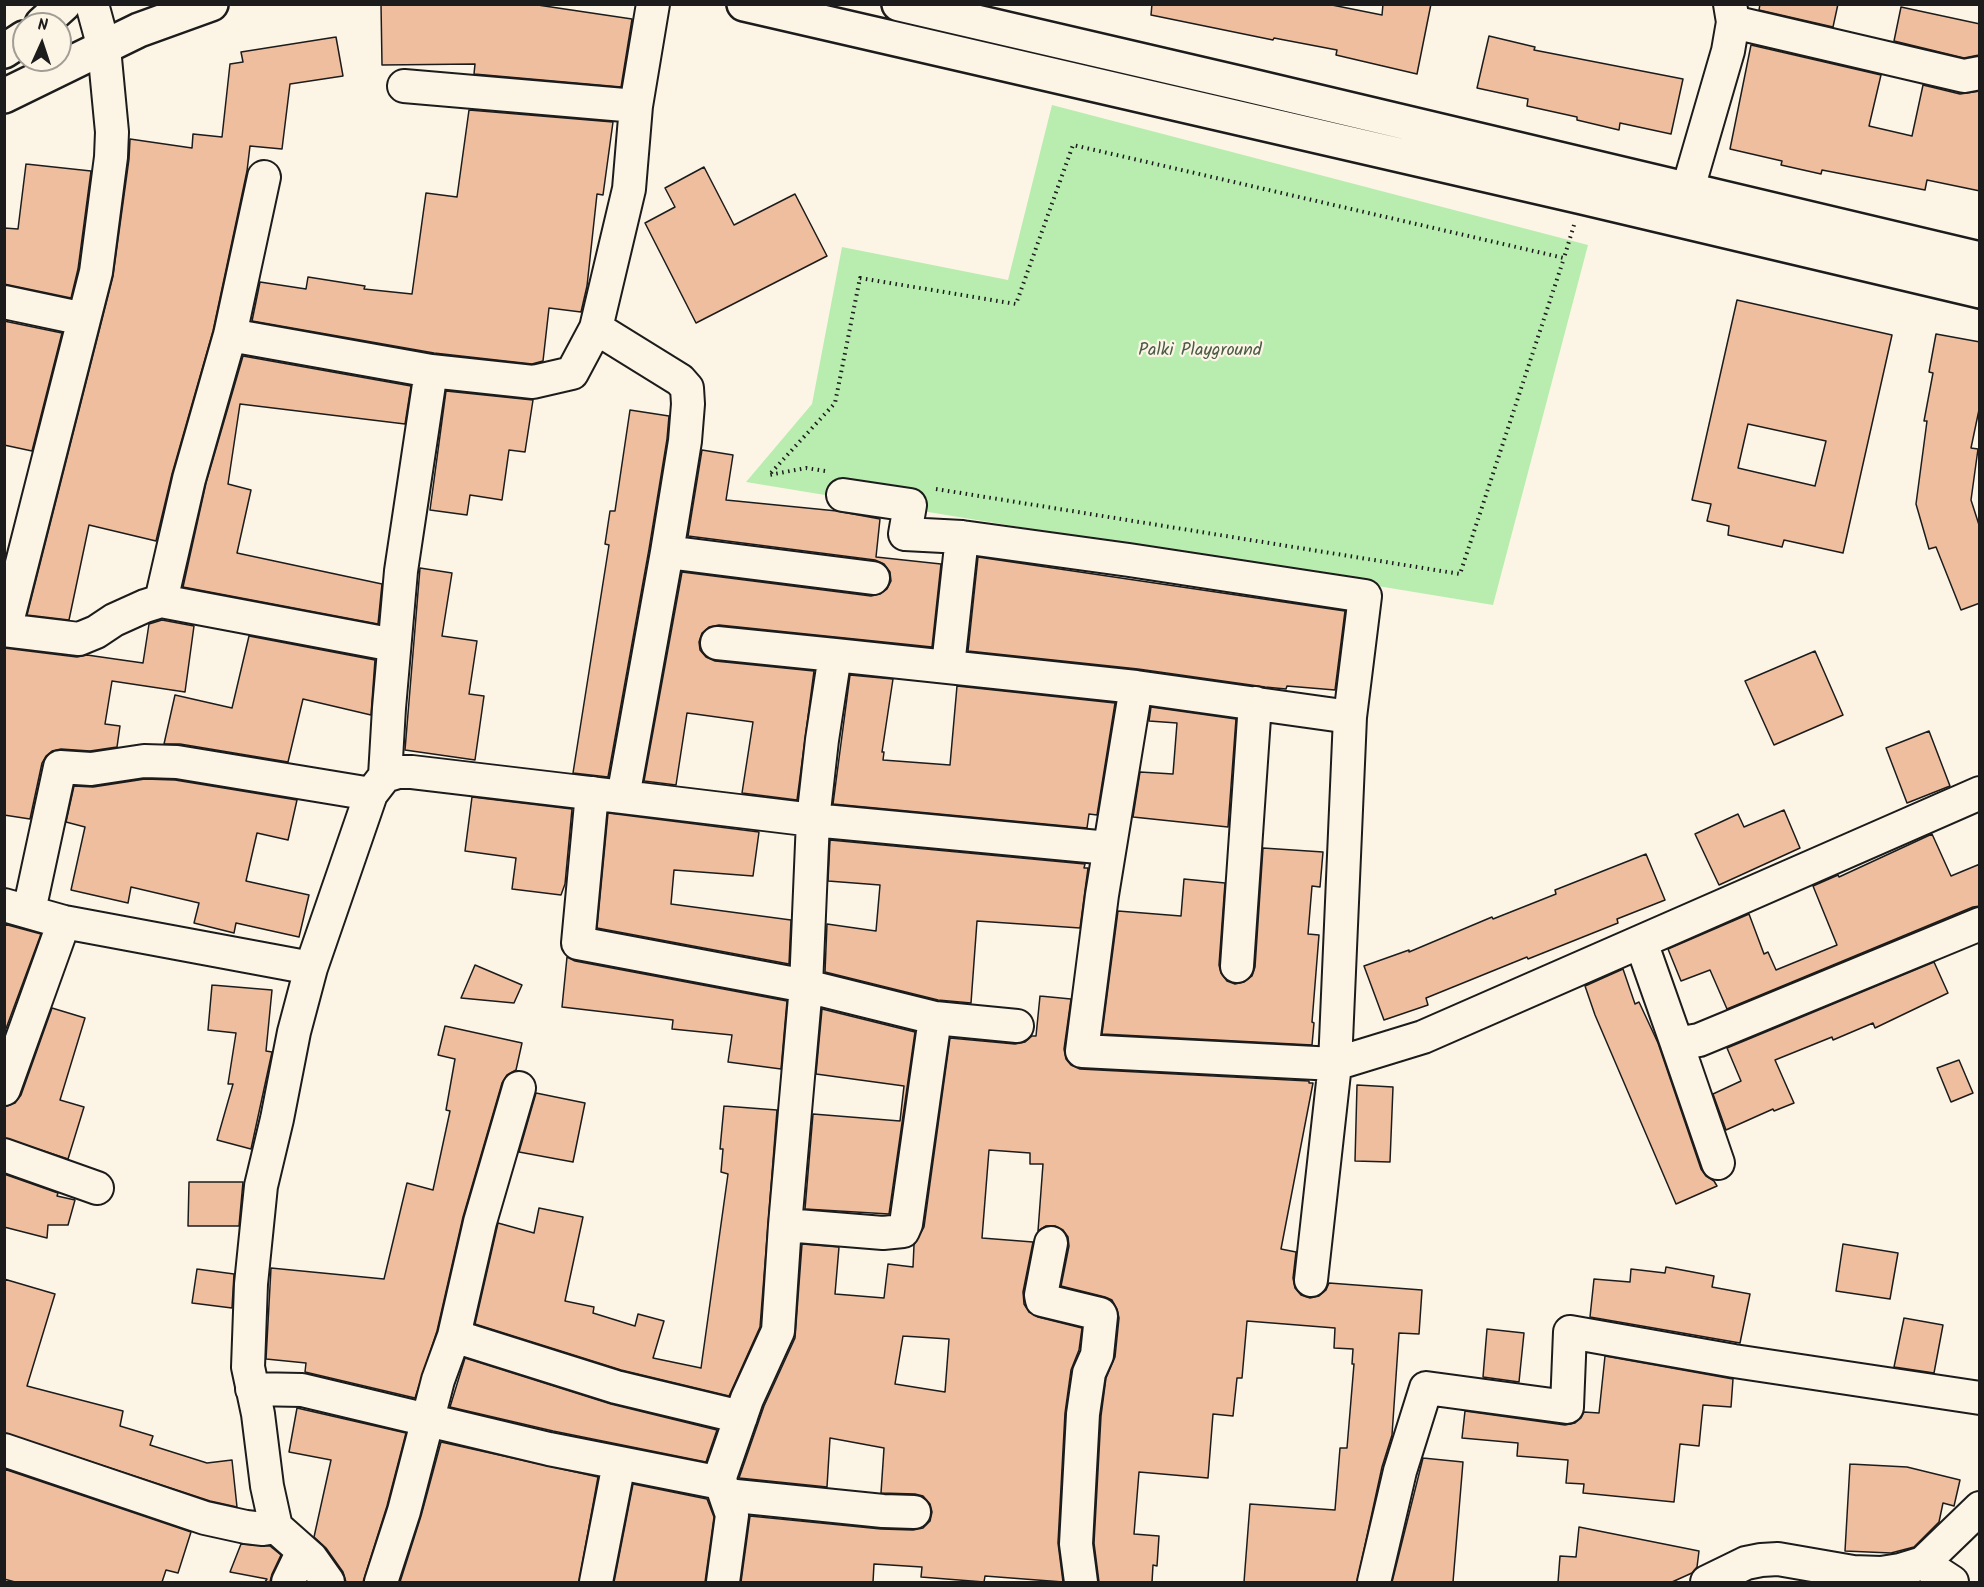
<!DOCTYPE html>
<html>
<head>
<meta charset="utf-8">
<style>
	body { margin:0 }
	#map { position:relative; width:1984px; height:1587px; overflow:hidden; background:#fcf5e5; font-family:Kalam,sans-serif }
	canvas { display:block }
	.frame { position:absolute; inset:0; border:6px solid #1c1c1c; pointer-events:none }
	.north { position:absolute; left:12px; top:12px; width:60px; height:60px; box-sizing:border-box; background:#fcf5e5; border:2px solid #a29e95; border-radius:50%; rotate:3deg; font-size:16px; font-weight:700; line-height:24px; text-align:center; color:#1c1c1c }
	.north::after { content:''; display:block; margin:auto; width:21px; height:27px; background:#1c1c1c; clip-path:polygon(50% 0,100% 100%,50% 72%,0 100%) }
</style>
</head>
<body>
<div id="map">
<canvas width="1984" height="1587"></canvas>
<div class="frame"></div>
<div class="north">N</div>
</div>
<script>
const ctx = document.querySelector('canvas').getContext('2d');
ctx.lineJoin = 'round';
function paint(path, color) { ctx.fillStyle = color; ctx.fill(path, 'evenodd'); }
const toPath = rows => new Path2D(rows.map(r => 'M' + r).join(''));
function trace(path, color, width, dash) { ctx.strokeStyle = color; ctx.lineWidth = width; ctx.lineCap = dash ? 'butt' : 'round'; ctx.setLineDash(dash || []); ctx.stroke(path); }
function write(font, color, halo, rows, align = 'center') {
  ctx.font = font + ' Kalam,sans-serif'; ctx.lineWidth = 4.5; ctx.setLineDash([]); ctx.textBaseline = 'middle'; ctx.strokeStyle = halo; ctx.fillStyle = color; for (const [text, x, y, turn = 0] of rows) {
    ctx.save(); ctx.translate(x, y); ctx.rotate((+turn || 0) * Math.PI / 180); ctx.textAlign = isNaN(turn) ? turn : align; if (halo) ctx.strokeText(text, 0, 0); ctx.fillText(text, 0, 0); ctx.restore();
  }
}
const green = toPath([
	[1052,105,1588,245,1493,605,746,482,812,404,842,247,1008,280]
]);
const building = toPath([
	[381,4,531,4,632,19,621,87,474,74,475,64,382,65,381,4],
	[1152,4,1327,4,1382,15,1383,4,1431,4,1417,74,1336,55,1337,50,1274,38,1273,40,1151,15,1152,4],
	[1760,4,1838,4,1833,27,1759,10,1760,4],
	[1901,7,1980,24,1979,55,1964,58,1894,41,1901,7],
	[1489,36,1535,47,1534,50,1683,79,1671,134,1620,123,1619,130,1577,120,1577,117,1527,106,1528,99,1477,88,1489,36],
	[336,37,343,76,290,84,282,149,250,146,247,171,213,331,172,474,156,541,89,525,69,620,27,615,113,276,129,159,130,139,192,148,193,134,222,137,230,64,243,62,241,52,336,37],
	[1751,45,1881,75,1869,126,1912,136,1923,85,1960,94,1980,91,1980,191,1927,180,1925,190,1822,170,1821,174,1781,165,1782,161,1730,149,1751,45],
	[469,110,613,122,603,195,597,194,587,286,581,312,549,308,543,361,532,364,434,353,252,321,260,282,306,289,308,277,365,286,364,289,412,294,426,193,457,197,469,110],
	[26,164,91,171,78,269,71,298,4,284,4,228,18,229,26,164],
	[704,167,734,225,795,194,827,256,696,323,645,223,675,207,665,188,704,167],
	[1737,300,1892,335,1843,553,1784,540,1782,547,1728,535,1729,526,1707,521,1711,504,1692,500,1737,300],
	[1748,424,1826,441,1815,486,1738,468,1748,424],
	[4,321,62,333,32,451,4,445,4,321],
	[1936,334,1980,342,1980,405,1971,448,1978,449,1971,500,1980,528,1980,603,1961,610,1936,547,1929,549,1916,504,1927,421,1924,421,1933,373,1929,372,1936,334],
	[243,356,411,386,405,424,240,404,228,484,251,490,237,553,382,584,378,624,183,587,206,483,243,356],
	[446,391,533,400,525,452,509,450,502,500,470,495,467,515,430,510,446,391],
	[630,410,669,416,667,439,649,549,608,777,573,773,609,545,605,544,610,511,615,511,630,410],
	[702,450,733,455,726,500,837,511,880,519,876,557,941,564,932,647,719,625,709,627,702,633,699,642,700,650,706,657,715,661,814,671,797,800,742,793,753,722,695,714,687,713,676,785,644,781,682,572,871,596,880,594,887,589,891,581,890,572,884,564,875,560,688,536,702,450],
	[978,557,1345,611,1335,690,1287,686,1286,689,1265,687,1138,669,968,651,978,557],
	[420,568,452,573,442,636,477,641,469,694,484,696,475,760,405,750,420,568],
	[162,620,194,626,185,692,112,681,105,724,120,726,117,747,90,751,61,749,52,751,46,756,42,763,30,819,4,815,4,648,77,657,87,655,143,663,149,624,162,620],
	[249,636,375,660,371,715,303,699,288,762,180,744,164,744,175,695,232,708,249,636],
	[1815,651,1843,715,1774,745,1745,681,1815,651],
	[850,675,893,679,882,752,884,752,883,760,950,765,957,686,1115,703,1097,815,1089,814,1087,828,833,804,850,675],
	[1151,707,1236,719,1228,827,1133,817,1140,772,1173,774,1177,723,1149,721,1151,707],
	[1929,731,1950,786,1907,803,1886,748,1929,731],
	[145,779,175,780,297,800,288,840,257,833,246,881,309,895,299,937,236,923,234,933,194,923,199,903,131,887,128,903,71,890,85,827,66,822,74,786,93,787,145,779],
	[472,797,572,809,565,884,561,895,512,889,516,858,465,851,472,797],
	[1784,810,1800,848,1719,885,1695,834,1738,814,1744,827,1784,810],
	[608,813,759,832,753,876,674,870,671,904,791,920,789,964,597,928,608,813],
	[1932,834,1951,876,1980,864,1980,906,1973,907,1727,1009,1710,970,1681,981,1668,949,1749,914,1764,954,1768,952,1776,970,1837,945,1813,886,1838,875,1839,877,1932,834],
	[830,840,1085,864,1084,868,1088,868,1080,928,977,921,971,1003,938,1000,825,972,827,924,876,931,880,885,828,881,830,840],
	[1263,848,1323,852,1320,887,1312,886,1308,934,1319,935,1312,1022,1314,1023,1312,1045,1102,1034,1118,911,1181,916,1184,879,1225,883,1219,965,1221,973,1227,981,1235,984,1244,982,1252,976,1255,967,1263,848],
	[1646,854,1665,900,1617,919,1618,923,1528,959,1527,957,1426,998,1428,1005,1384,1020,1364,966,1409,950,1409,952,1492,917,1493,919,1556,894,1555,890,1646,854],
	[4,924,41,934,4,1034,4,924],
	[567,957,575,961,787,1001,781,1069,728,1062,732,1035,672,1029,673,1020,562,1007,567,957],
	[1934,962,1948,993,1875,1028,1873,1023,1833,1040,1832,1037,1775,1060,1794,1103,1774,1111,1773,1109,1726,1130,1713,1094,1741,1081,1727,1048,1934,962],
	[475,965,522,985,514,1003,461,998,475,965],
	[1623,969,1635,1004,1639,1002,1658,1043,1701,1169,1706,1176,1714,1181,1717,1186,1676,1204,1595,1015,1585,986,1623,969],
	[212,985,272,990,266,1051,272,1052,251,1149,217,1140,233,1084,228,1084,236,1033,208,1030,212,985],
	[1040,996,1071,999,1064,1049,1066,1059,1071,1065,1080,1069,1309,1081,1309,1083,1313,1083,1281,1249,1296,1252,1293,1278,1295,1288,1301,1295,1310,1298,1319,1296,1326,1290,1329,1283,1422,1290,1419,1334,1399,1333,1392,1435,1382,1467,1357,1582,1244,1582,1250,1504,1335,1510,1340,1448,1347,1448,1354,1364,1352,1364,1353,1349,1334,1348,1335,1328,1247,1321,1242,1378,1237,1378,1233,1416,1213,1414,1208,1478,1139,1472,1134,1534,1159,1536,1157,1566,1153,1565,1152,1582,1099,1582,1094,1543,1101,1416,1106,1378,1115,1357,1119,1318,1117,1309,1112,1300,1105,1297,1061,1286,1069,1246,1068,1237,1063,1230,1055,1226,1046,1226,1038,1231,1043,1164,1030,1164,1030,1153,989,1150,982,1238,1033,1242,1023,1292,1024,1304,1029,1312,1038,1317,1082,1328,1079,1350,1071,1370,1065,1413,1058,1543,1063,1582,985,1576,984,1582,921,1577,922,1567,874,1564,873,1582,741,1582,750,1516,881,1529,913,1530,923,1528,930,1521,932,1512,930,1504,923,1496,915,1494,881,1493,884,1448,830,1438,827,1487,739,1478,764,1406,795,1338,802,1244,839,1247,835,1294,884,1298,888,1264,913,1267,914,1245,924,1227,950,1038,1015,1044,1025,1042,1032,1036,1036,1036,1040,996],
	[903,1336,949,1339,945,1392,895,1384,903,1336],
	[52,1008,85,1018,60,1100,84,1107,68,1159,4,1138,4,1107,15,1103,21,1095,52,1008],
	[822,1009,915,1032,889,1214,805,1209,813,1114,900,1121,904,1086,816,1074,822,1009],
	[445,1026,522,1043,516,1070,507,1075,502,1083,463,1217,437,1331,415,1398,305,1372,306,1363,266,1359,271,1268,384,1279,407,1183,433,1190,450,1111,446,1110,455,1059,438,1055,445,1026],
	[1959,1060,1973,1093,1951,1102,1937,1068,1959,1060],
	[1357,1085,1393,1087,1390,1162,1355,1161,1357,1085],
	[536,1093,585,1103,573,1162,519,1152,536,1093],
	[724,1106,777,1110,760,1327,729,1396,621,1370,475,1324,498,1223,534,1233,539,1208,583,1217,565,1301,594,1307,593,1313,635,1326,638,1314,664,1321,653,1358,701,1368,728,1174,721,1172,723,1149,720,1149,724,1106],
	[4,1174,58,1193,57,1196,75,1200,68,1225,48,1225,47,1238,4,1227,4,1174],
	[189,1182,243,1182,239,1226,188,1226,189,1182],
	[1843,1244,1898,1253,1890,1299,1836,1291,1843,1244],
	[1666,1267,1714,1276,1712,1287,1750,1294,1740,1343,1590,1317,1594,1279,1630,1282,1631,1269,1665,1273,1666,1267],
	[197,1269,234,1274,232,1308,192,1303,197,1269],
	[4,1279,55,1294,27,1386,123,1411,120,1426,153,1436,150,1445,207,1463,232,1460,237,1507,210,1501,4,1433,4,1279],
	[1904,1318,1943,1325,1934,1373,1894,1367,1904,1318],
	[1487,1329,1524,1333,1519,1382,1483,1377,1487,1329],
	[1605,1356,1733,1379,1731,1407,1703,1405,1699,1446,1680,1444,1674,1502,1583,1493,1584,1484,1566,1483,1568,1460,1517,1456,1518,1443,1462,1438,1465,1411,1565,1425,1575,1423,1581,1418,1584,1412,1599,1413,1605,1356],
	[465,1358,611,1404,717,1430,706,1462,553,1431,450,1407,465,1358],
	[297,1408,406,1433,387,1506,363,1582,346,1582,343,1572,326,1548,314,1537,331,1460,289,1452,297,1408],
	[441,1442,598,1477,579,1582,400,1582,421,1516,441,1442],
	[1423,1458,1463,1462,1453,1582,1392,1582,1423,1458],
	[1850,1464,1907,1467,1960,1480,1954,1506,1943,1503,1939,1522,1914,1547,1891,1553,1845,1551,1850,1464],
	[4,1469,191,1532,178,1573,166,1570,162,1582,15,1582,4,1579,4,1469],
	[633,1484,707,1499,714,1517,705,1582,614,1582,633,1484],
	[1579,1527,1699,1551,1697,1567,1692,1573,1672,1582,1558,1582,1560,1556,1576,1557,1579,1527],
	[241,1544,270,1546,281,1555,272,1574,270,1582,265,1582,267,1579,230,1572,241,1544]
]);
const path = toPath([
	[825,471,806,468,769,475,835,403,860,278,1016,304,1073,145,1564,258,1574,225],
	[936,489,1460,574,1564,258]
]);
const street = toPath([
	[653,4,636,106,629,189,596,328,680,380,687,388,688,404,685,441,667,552,623,797,813,820,806,986,785,1225,778,1331,747,1399,720,1477,721,1483,732,1515,723,1582],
	[1733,22,1964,76,1980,73],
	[404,86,636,106],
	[1680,216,1728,51,1733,22,1730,4],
	[4,302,84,319],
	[230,335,431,371],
	[843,495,910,505,905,534,962,537],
	[667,552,873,578],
	[161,601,394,645],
	[4,630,79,639,96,632,114,620,145,606,161,601,189,479,230,335,264,177],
	[5,630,96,272,111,157,112,132,104,48,92,4],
	[717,643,835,655],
	[948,666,962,537,1129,560,1365,596,1350,717,1335,1064,1311,1280],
	[1136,687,1350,717],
	[385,776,389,708,401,571,431,371,533,382,572,373,596,328],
	[592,793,578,943,806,986,935,1018,1017,1026],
	[1109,848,813,820,822,740,835,655,1136,687,1102,895,1082,1051,1335,1064,1423,1037,1980,793],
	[4,905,64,922,311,968],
	[29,911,60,767,91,769,144,761,177,762,371,794],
	[1641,942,1677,1044,1699,1040,1980,924],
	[1237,966,1255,703],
	[1677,1044,1718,1163],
	[4,1089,64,922],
	[4,1155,97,1188],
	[785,1225,883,1233,903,1231,906,1224,935,1018],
	[1051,1243,1041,1295,1042,1300,1100,1314,1101,1316,1097,1355,1089,1373,1083,1414,1076,1544,1081,1582],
	[454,1336,616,1387,741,1417],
	[252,1389,302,1390,549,1449,721,1483],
	[4,1450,205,1518,246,1527,263,1529,276,1527,311,1558,328,1582],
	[726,1495,883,1511,914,1512],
	[276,1527,267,1486,258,1414,248,1367,251,1284,261,1186,277,1119,294,1032,311,968,371,794,385,776,398,772,412,772,623,797],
	[1923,1563,1952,1582],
	[288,1582,303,1551],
	[381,1582,404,1511,438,1380,454,1336,480,1222,519,1088],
	[596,1582,619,1463],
	[1374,1582,1400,1471,1426,1388,1567,1407,1570,1332,1734,1361,1980,1398],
	[1707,1582,1746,1563,1761,1560,1778,1559,1853,1572,1881,1573,1900,1570,1923,1563,1980,1508]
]);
const secondary = toPath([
	[744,4,1582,197,1980,291],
	[899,4,1243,84,1980,259],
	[42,24,64,4],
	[4,51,24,38],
	[4,96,139,30,211,4]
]);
const parkNames = [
	["Palki Playground",1200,352]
];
paint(green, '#b8edaf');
paint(building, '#eebe9e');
trace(building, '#1c1c1c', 1.5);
trace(street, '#1c1c1c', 36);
trace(secondary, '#1c1c1c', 38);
trace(path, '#1c1c1c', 4, [1.5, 4.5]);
trace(street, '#fcf5e5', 32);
trace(secondary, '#fcf5e5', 33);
write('18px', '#4b5b48', '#fcf5e5', parkNames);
</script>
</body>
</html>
